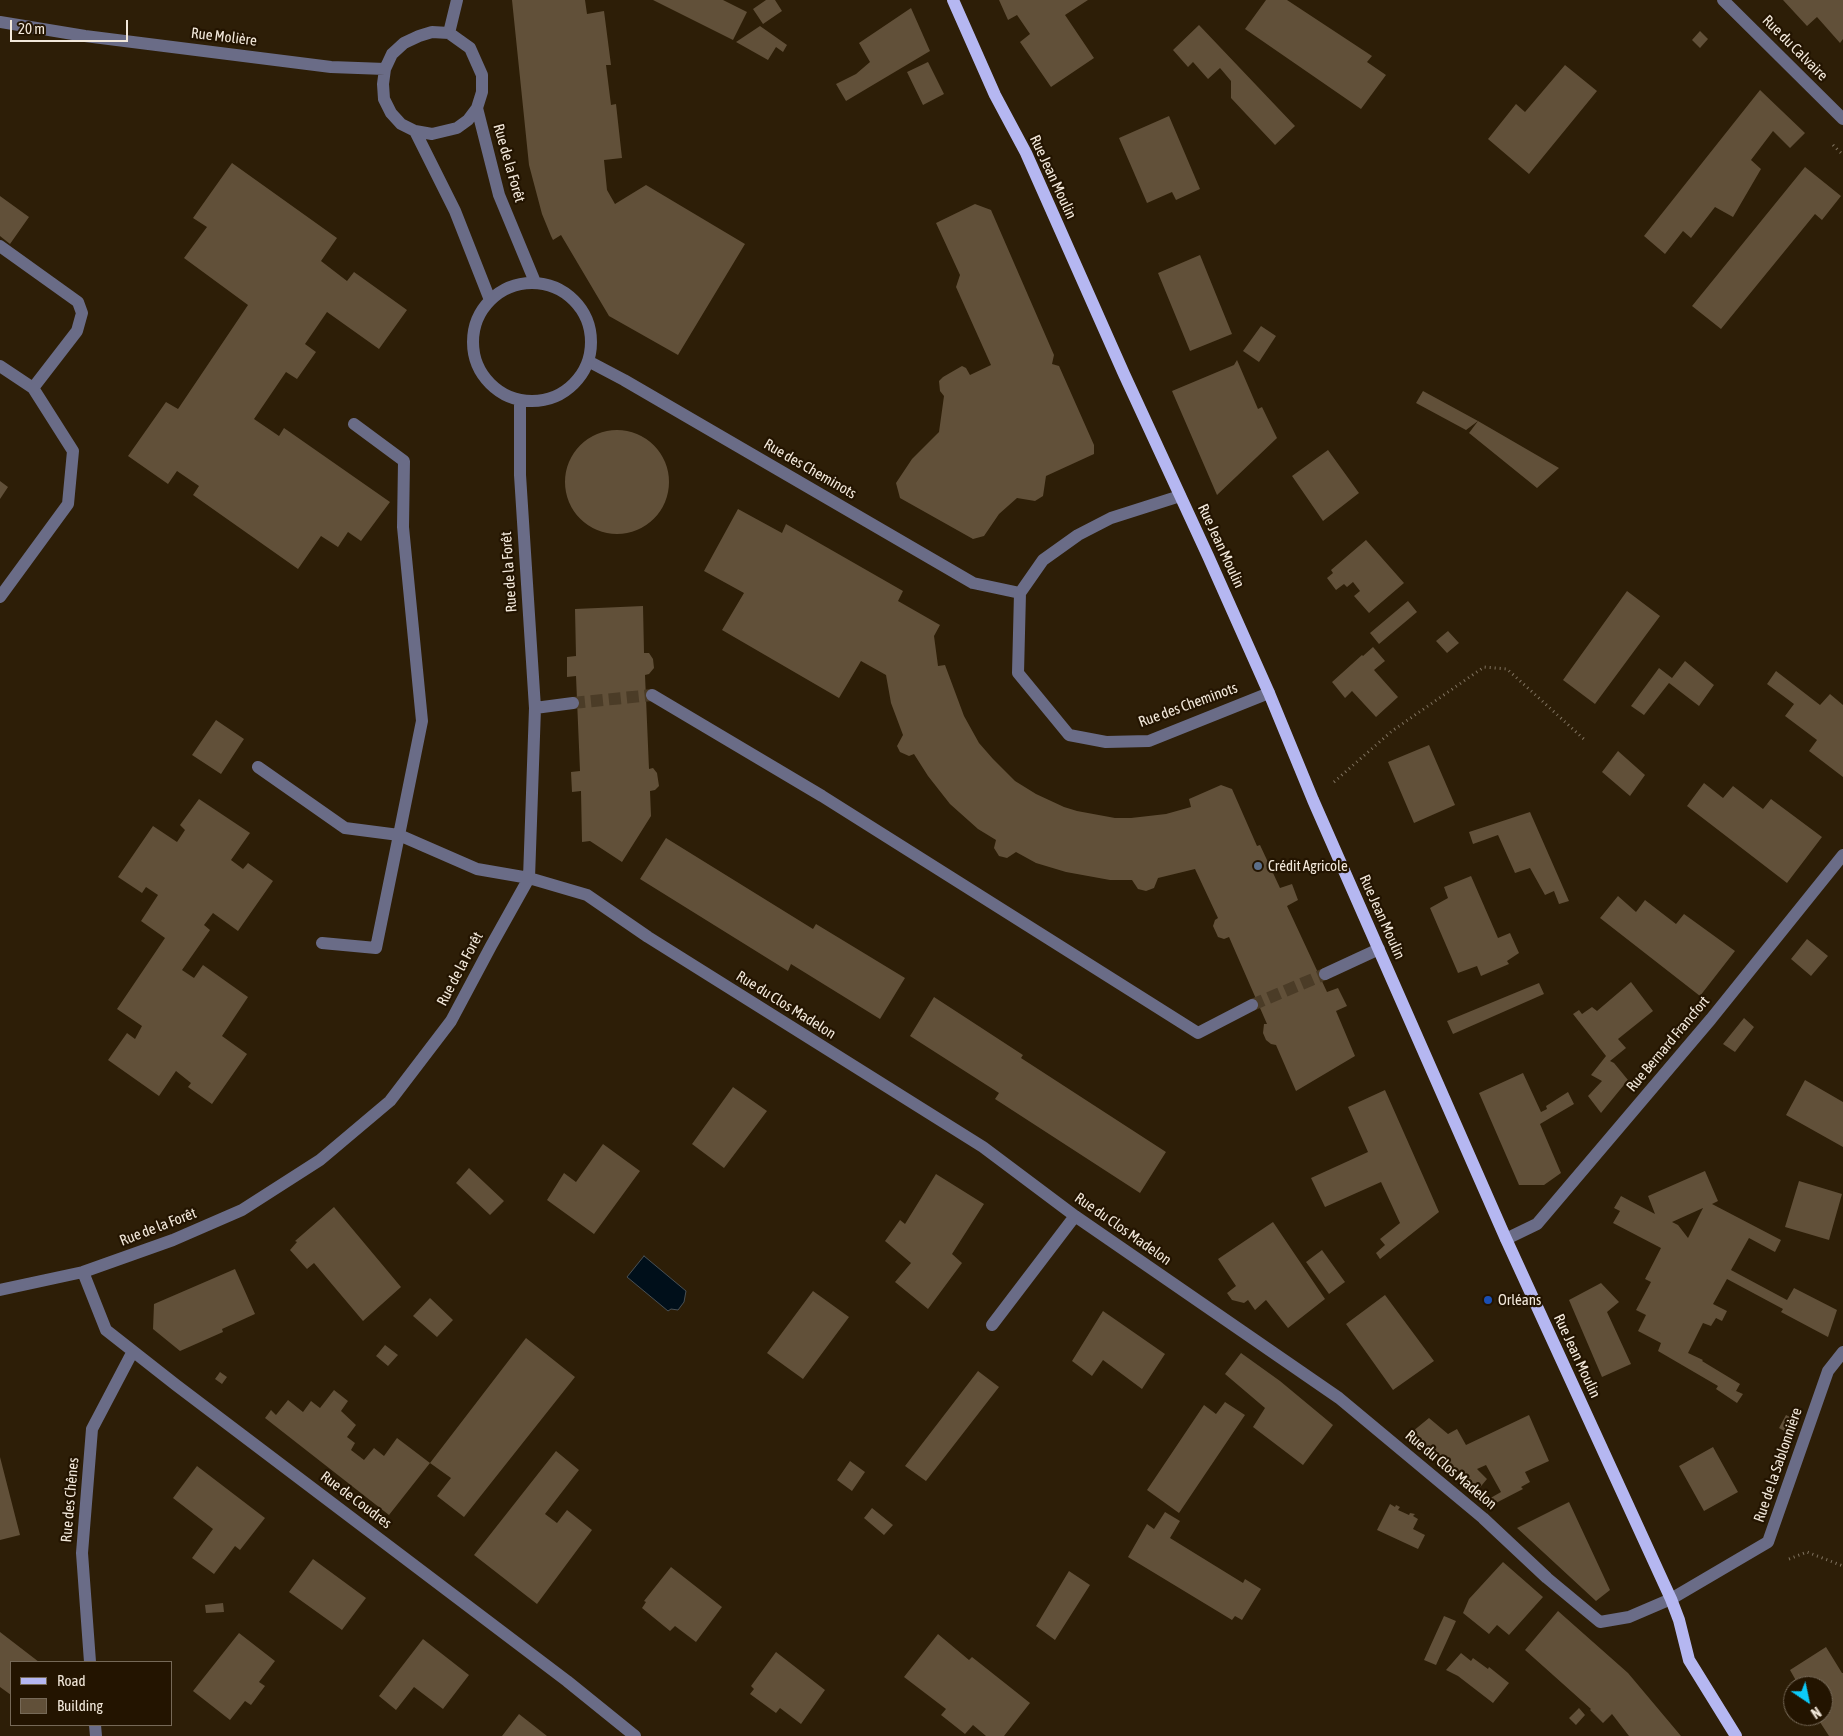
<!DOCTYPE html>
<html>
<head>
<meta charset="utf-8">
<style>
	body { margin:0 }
	#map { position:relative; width:1843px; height:1736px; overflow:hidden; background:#2d1e07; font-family:"Asap Condensed",sans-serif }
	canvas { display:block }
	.legend { position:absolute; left:10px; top:1661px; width:162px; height:65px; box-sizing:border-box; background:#231400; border:1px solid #766957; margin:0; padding:6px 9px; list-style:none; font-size:15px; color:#f2e8da }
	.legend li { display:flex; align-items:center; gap:10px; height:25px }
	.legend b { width:25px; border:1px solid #766957 }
	.north { position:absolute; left:1783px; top:1676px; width:50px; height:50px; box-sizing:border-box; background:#231400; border:1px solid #766957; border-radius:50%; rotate:146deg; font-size:14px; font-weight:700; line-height:20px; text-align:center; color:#f2e8da }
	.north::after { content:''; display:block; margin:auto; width:18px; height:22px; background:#0ccafa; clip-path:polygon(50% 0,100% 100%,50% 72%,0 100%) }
	.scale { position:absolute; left:10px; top:20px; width:118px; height:22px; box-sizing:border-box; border:2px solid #f2e8da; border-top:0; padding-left:6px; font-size:15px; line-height:18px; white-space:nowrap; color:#f2e8da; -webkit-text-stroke:4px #231400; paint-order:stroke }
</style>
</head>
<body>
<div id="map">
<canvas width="1843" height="1736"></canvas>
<ul class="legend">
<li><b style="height:6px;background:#b5b7f1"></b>Road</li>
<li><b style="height:14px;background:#615039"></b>Building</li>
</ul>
<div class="north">N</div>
<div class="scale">20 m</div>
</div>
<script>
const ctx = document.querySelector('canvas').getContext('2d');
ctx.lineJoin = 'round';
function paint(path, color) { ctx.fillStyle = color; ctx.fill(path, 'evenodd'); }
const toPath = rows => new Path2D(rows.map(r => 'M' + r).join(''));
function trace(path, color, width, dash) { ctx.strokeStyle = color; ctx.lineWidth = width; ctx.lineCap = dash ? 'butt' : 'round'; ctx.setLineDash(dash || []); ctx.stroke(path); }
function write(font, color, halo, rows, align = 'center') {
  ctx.font = font + ' "Asap Condensed",sans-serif'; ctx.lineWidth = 4.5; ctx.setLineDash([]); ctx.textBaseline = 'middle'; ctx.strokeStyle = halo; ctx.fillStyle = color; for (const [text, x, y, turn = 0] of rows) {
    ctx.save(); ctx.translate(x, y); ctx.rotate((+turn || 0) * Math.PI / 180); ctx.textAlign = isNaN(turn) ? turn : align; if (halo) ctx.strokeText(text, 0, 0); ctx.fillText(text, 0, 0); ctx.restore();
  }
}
const water = toPath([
	[644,1256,686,1291,684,1302,678,1310,671,1309,668,1311,627,1277,644,1256]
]);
const building = toPath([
	[512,0,585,0,587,14,604,11,611,65,606,65,611,105,616,104,622,158,604,160,607,190,615,204,646,185,745,244,678,355,609,316,561,235,553,240,551,236,542,214,529,165],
	[653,0,723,0,747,12,733,40],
	[766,0,775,0,782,11,763,24,753,9],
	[999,0,1088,0,1065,15,1094,58,1051,87,1020,42,1030,34,1017,15,1008,20],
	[1266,0,1287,0,1372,56,1367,62,1386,75,1361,109,1245,29],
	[1783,0,1843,0,1843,39,1840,43,1817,17,1807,26],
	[911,8,930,51,846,101,836,84,856,74,870,62,859,43],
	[1199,25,1295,126,1275,145,1231,98,1231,81,1220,68,1208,79,1193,62,1188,67,1173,50],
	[760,26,787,45,783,52,776,47,768,60,736,42],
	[1700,31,1708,39,1700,48,1692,40],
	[928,62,944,94,923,105,907,72],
	[1565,65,1597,91,1529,174,1488,139,1516,104,1525,112],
	[1760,90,1805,133,1790,148,1773,131,1751,160,1761,169,1733,217,1715,207,1691,238,1683,231,1665,254,1644,236],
	[1169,116,1200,189,1176,200,1172,192,1147,203,1119,138],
	[232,163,337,238,321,261,347,281,354,272,407,310,379,349,327,312,305,344,316,352,297,379,286,372,254,419,279,436,284,428,390,502,361,541,348,532,338,547,321,536,298,569,193,495,199,486,177,471,168,484,128,456,166,402,178,409,248,305,184,258,207,227,193,218],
	[1805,167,1841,196,1822,220,1815,214,1721,329,1692,306],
	[0,196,29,217,10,244,0,236],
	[975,204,991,210,1054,355,1052,364,1059,366,1094,445,1094,454,1046,476,1043,496,1035,501,1017,498,999,514,984,536,973,539,900,498,896,483,912,459,939,432,944,396,940,391,939,381,943,377,962,366,966,368,970,375,991,365,956,287,960,275,936,223],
	[1200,255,1232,334,1190,351,1158,273],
	[1261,326,1276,336,1259,362,1243,351],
	[1237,360,1258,409,1262,407,1277,438,1217,495,1172,391,1234,365],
	[1423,391,1478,421,1559,468,1537,488,1469,433,1478,421,1466,430,1416,403],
	'565 482a52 52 0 1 1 104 0a52 52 0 1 1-104 0Z',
	[1328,450,1359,493,1323,521,1292,476],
	[0,481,8,487,0,499],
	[738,509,782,533,786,524,903,591,898,601,940,625,934,636,938,666,945,665,964,716,979,743,993,759,1015,781,1036,794,1064,807,1077,811,1115,818,1131,818,1166,814,1191,807,1189,799,1221,785,1232,789,1257,846,1260,845,1280,888,1292,884,1298,900,1287,906,1327,992,1338,988,1347,1006,1336,1011,1355,1056,1296,1091,1276,1045,1271,1044,1266,1040,1263,1033,1264,1024,1267,1024,1229,937,1224,939,1218,937,1213,926,1215,920,1218,918,1195,869,1158,878,1154,888,1146,891,1138,889,1132,880,1110,880,1066,872,1036,863,1016,852,1007,858,999,856,994,848,996,840,978,829,950,804,928,776,914,754,909,756,900,752,897,746,903,735,891,703,886,675,861,661,839,698,722,630,744,593,704,571],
	[1366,540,1404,583,1369,613,1354,596,1360,591,1353,582,1347,587,1344,584,1336,590,1327,578,1333,573,1331,570],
	[1627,591,1660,616,1595,704,1563,680],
	[1408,601,1417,612,1379,644,1370,633],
	[643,606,644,653,649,653,653,659,654,668,649,674,645,675,649,769,653,768,657,773,659,786,655,790,650,791,651,816,622,862,590,841,582,842,581,791,572,792,571,772,580,771,576,676,567,677,567,657,576,656,575,609],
	[1448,631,1459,643,1447,653,1436,641],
	[1373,647,1385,661,1374,670,1398,697,1376,717,1352,691,1345,698,1332,682,1362,655,1363,656],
	[1685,661,1714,685,1699,706,1669,683,1644,715,1631,706,1659,668,1672,678],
	[1776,671,1820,705,1830,694,1843,705,1843,777,1809,751,1817,740,1785,716,1794,704,1767,684],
	[216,720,244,739,221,774,192,755],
	[1429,745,1455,805,1414,823,1388,762],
	[1618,751,1645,775,1630,796,1602,772],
	[1704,783,1723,798,1733,786,1763,809,1771,799,1822,837,1787,883,1687,806],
	[199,799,250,833,231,860,243,869,248,863,273,881,238,931,213,913,204,925,210,930,182,970,194,978,203,965,248,997,222,1036,247,1054,212,1104,188,1087,191,1083,176,1071,159,1096,108,1060,127,1033,135,1039,142,1026,117,1009,165,938,141,921,158,895,146,887,142,893,118,877,153,826,177,842,185,830,180,825],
	[1530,812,1569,901,1559,904,1554,891,1545,895,1530,868,1515,873,1498,835,1473,844,1469,832],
	[666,838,813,929,816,924,905,978,880,1019,791,964,788,971,640,879],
	[1471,876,1498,938,1510,933,1519,953,1507,961,1509,964,1481,976,1477,966,1458,973,1430,908,1448,898,1444,887],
	[1618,896,1636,912,1645,900,1676,924,1684,914,1735,951,1700,996,1600,918],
	[1807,939,1828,956,1811,976,1791,959],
	[1631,982,1653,1011,1618,1039,1626,1048,1610,1061,1614,1063,1628,1080,1601,1113,1588,1096,1602,1081,1591,1075,1606,1056,1573,1014,1579,1010,1582,1014,1592,1007,1597,1011],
	[1539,983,1544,994,1453,1034,1447,1021],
	[934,997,1023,1055,1021,1058,1166,1152,1140,1193,995,1099,999,1093,910,1036],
	[1744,1018,1754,1027,1735,1052,1723,1044],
	[1523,1073,1541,1112,1547,1109,1546,1106,1568,1092,1574,1104,1540,1124,1561,1173,1544,1185,1519,1185,1479,1093],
	[1805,1080,1843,1102,1843,1147,1786,1115],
	[733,1087,767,1111,724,1168,692,1144],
	[1385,1090,1439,1212,1380,1259,1376,1253,1385,1245,1380,1239,1400,1223,1381,1182,1325,1207,1311,1178,1368,1152,1348,1107],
	[603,1144,640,1171,594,1234,547,1200,564,1173,576,1182],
	[469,1168,504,1201,490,1215,456,1183],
	[1705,1171,1718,1201,1712,1204,1781,1240,1775,1252,1749,1238,1731,1270,1787,1300,1794,1288,1837,1310,1828,1337,1781,1312,1783,1309,1727,1279,1713,1304,1727,1311,1722,1321,1716,1318,1711,1326,1703,1323,1688,1353,1703,1360,1702,1361,1740,1384,1736,1391,1743,1394,1737,1403,1716,1389,1718,1386,1658,1351,1661,1343,1638,1331,1646,1315,1636,1310,1651,1282,1645,1279,1661,1248,1613,1223,1620,1211,1614,1208,1621,1196,1655,1214,1648,1196],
	[1703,1208,1688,1238,1678,1225,1672,1222],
	[936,1174,984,1204,952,1254,962,1263,928,1309,895,1282,911,1263,885,1241,900,1220,905,1224],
	[1799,1181,1842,1194,1829,1240,1785,1227],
	[334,1207,401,1287,363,1321,314,1263,307,1269,290,1250,297,1242,295,1241],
	[1273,1222,1325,1299,1288,1328,1266,1300,1255,1310,1248,1300,1244,1303,1232,1300,1227,1293,1236,1286,1218,1259],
	[1322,1250,1345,1282,1329,1294,1306,1262],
	[235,1269,255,1314,222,1329,223,1332,180,1351,153,1329,154,1304],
	[1601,1283,1619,1302,1607,1312,1631,1364,1602,1377,1569,1300],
	[813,1291,849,1317,803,1379,767,1353],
	[1385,1295,1434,1361,1393,1390,1346,1324],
	[430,1298,453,1320,437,1337,413,1316],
	[1103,1311,1165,1354,1142,1389,1103,1360,1092,1376,1072,1361],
	[526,1338,575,1377,464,1517,437,1496,451,1478,430,1463],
	[385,1345,398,1355,388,1366,376,1356],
	[1241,1353,1280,1381,1333,1425,1303,1465,1253,1427,1265,1408,1225,1374],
	[978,1371,999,1387,926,1481,905,1466],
	[220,1372,227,1377,222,1384,215,1379],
	[334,1390,348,1401,341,1411,356,1425,347,1437,355,1443,351,1450,364,1460,374,1448,384,1456,397,1438,430,1463,389,1515,265,1418,271,1410,276,1415,288,1400,303,1412,311,1401,320,1408],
	[1225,1402,1245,1415,1179,1513,1147,1490,1204,1405,1216,1414],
	[1529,1415,1549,1461,1525,1472,1530,1482,1521,1487,1523,1489,1492,1505,1487,1500,1501,1492,1486,1465,1477,1469,1487,1479,1477,1491,1407,1436,1429,1418,1448,1434,1457,1429,1466,1445],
	[1786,1415,1798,1421,1793,1436,1779,1428],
	[1713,1447,1738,1492,1704,1511,1679,1466],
	[556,1451,579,1470,545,1514,557,1523,567,1510,592,1530,537,1604,474,1555],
	[0,1457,20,1535,0,1540],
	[850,1461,865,1472,852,1491,837,1480],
	[197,1466,265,1518,240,1550,235,1546,214,1574,192,1558,213,1529,173,1498],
	[1569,1502,1610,1590,1596,1601,1517,1528],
	[1390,1504,1395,1507,1396,1505,1400,1507,1398,1510,1409,1515,1410,1513,1415,1514,1413,1516,1418,1519,1413,1529,1425,1535,1418,1549,1377,1530],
	[872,1508,893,1525,884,1535,864,1518],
	[1165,1512,1180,1521,1170,1538,1243,1583,1245,1579,1261,1589,1242,1620,1235,1616,1232,1620,1128,1557,1147,1524,1154,1529],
	[313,1559,366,1598,342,1630,289,1592],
	[1503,1562,1543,1597,1509,1635,1497,1625,1489,1634,1463,1613,1469,1599],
	[671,1567,722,1607,696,1642,675,1626,670,1631,642,1608,646,1602,644,1601],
	[1069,1571,1090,1585,1055,1640,1036,1626],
	[223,1603,224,1612,206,1613,205,1605],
	[1558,1611,1628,1673,1681,1736,1629,1736,1612,1714,1603,1723,1590,1710,1591,1709,1525,1650],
	[1444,1616,1456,1621,1436,1665,1424,1660],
	[0,1632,39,1662,11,1662,11,1695,0,1687],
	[239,1633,275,1661,259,1682,265,1686,251,1705,245,1701,230,1720,193,1691],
	[938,1634,969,1660,972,1657,1030,1703,1004,1736,986,1736,973,1725,965,1734,941,1715,946,1709,904,1677],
	[423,1639,469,1675,443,1709,414,1687,396,1710,379,1696],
	[1826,1647,1842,1673,1843,1673,1843,1736,1829,1736,1816,1716,1823,1716,1823,1686,1799,1686,1790,1670],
	[776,1652,825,1690,801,1724,780,1708,776,1713,750,1694,754,1689,751,1686],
	[1461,1653,1471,1661,1473,1658,1488,1669,1489,1667,1509,1683,1493,1703,1458,1676,1446,1670],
	[1579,1708,1585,1715,1576,1725,1569,1718],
	[519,1714,547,1736,502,1736]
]);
const minorTunnel = toPath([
	[573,703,652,695],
	[1252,1005,1325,974]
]);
const path = toPath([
	[1833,145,1843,155],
	[1334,782,1392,731,1484,667,1507,669,1586,741],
	[1789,1559,1807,1552,1843,1566]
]);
const minor = toPath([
	[1723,0,1843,119],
	[0,22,85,36,331,67,385,69],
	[432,32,449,33,470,48,482,75,482,92,477,108,468,120,457,128,432,134,415,131,401,124,391,113,384,99,383,84,385,69,392,54,404,43,419,36,432,32],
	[449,33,457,0],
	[477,108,499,195,535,282],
	[415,131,455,211,490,300],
	[0,246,78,302,82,313,77,331,33,388],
	'473 342a59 59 0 1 1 118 0a59 59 0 1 1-118 0Z',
	[588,361,624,380,973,583,1020,593],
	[0,366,33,388,73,451,68,504,0,597],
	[1180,496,1111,518,1078,535,1043,560,1020,593,1018,673,1069,735,1106,742,1149,741,1269,693],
	[652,695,822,796,1198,1033,1252,1005],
	[535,708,573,703],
	[258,767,345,828,399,835,422,721,403,527,404,461,354,424],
	[322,943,376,948,399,835,477,869,529,878,587,895,648,937,983,1147,1075,1216,1339,1398,1483,1518,1547,1578,1600,1622,1629,1617,1671,1599,1768,1542,1828,1371,1843,1352],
	[1325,974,1379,949],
	[1506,1239,1537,1224,1711,1019,1843,855],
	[83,1272,106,1330,176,1385,567,1681,635,1736],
	[0,1290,83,1272,173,1240,242,1210,320,1160,390,1101,451,1021,491,946,529,878,535,708,520,475,520,400],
	[992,1325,1075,1216],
	[90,1662,82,1553,92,1429,133,1351],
	[95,1725,96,1736]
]);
const major = toPath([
	[953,0,995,95,1026,153,1124,374,1208,556,1269,693,1313,800,1506,1239,1671,1599,1679,1620,1689,1660,1736,1736]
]);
const markers = [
	[1258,866,5,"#5c6f8a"],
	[1488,1300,5,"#1a4fb4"]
];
const streetNames = [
	["Rue Molière",224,37,7],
	["Rue du Calvaire",1795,48,45],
	["Rue de la Forêt",509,163,74],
	["Rue Jean Moulin",1053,177,65],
	["Rue des Cheminots",810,469,30],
	["Rue Jean Moulin",1221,546,65],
	["Rue de la Forêt",509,572,-94],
	["Rue des Cheminots",1188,705,-20],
	["Rue Jean Moulin",1382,917,66],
	["Rue de la Forêt",460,969,-62],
	["Rue du Clos Madelon",786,1005,32],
	["Rue Bernard Francfort",1668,1044,-50],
	["Rue de la Forêt",158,1227,-21],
	["Rue du Clos Madelon",1123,1229,35],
	["Rue Jean Moulin",1577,1356,65],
	["Rue de la Sablonnière",1778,1465,-71],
	["Rue du Clos Madelon",1451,1470,40],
	["Rue des Chênes",70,1500,-85],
	["Rue de Coudres",356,1500,37]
];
const poiNames = [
	["Crédit Agricole",1268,866],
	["Orléans",1498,1300]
];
paint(water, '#000f1a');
trace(water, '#495054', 1);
paint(building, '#615039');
trace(minorTunnel, '#4b3c27', 12, [12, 6]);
trace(path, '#817461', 3, [1, 4]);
trace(minor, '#6a6c87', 12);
trace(major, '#b5b7f1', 12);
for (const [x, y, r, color] of markers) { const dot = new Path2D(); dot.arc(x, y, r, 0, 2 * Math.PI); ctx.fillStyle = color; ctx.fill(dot); trace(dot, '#231400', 2); }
write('15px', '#f2e8da', '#231400', streetNames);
write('15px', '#f2e8da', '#231400', poiNames, 'left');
</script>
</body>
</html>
